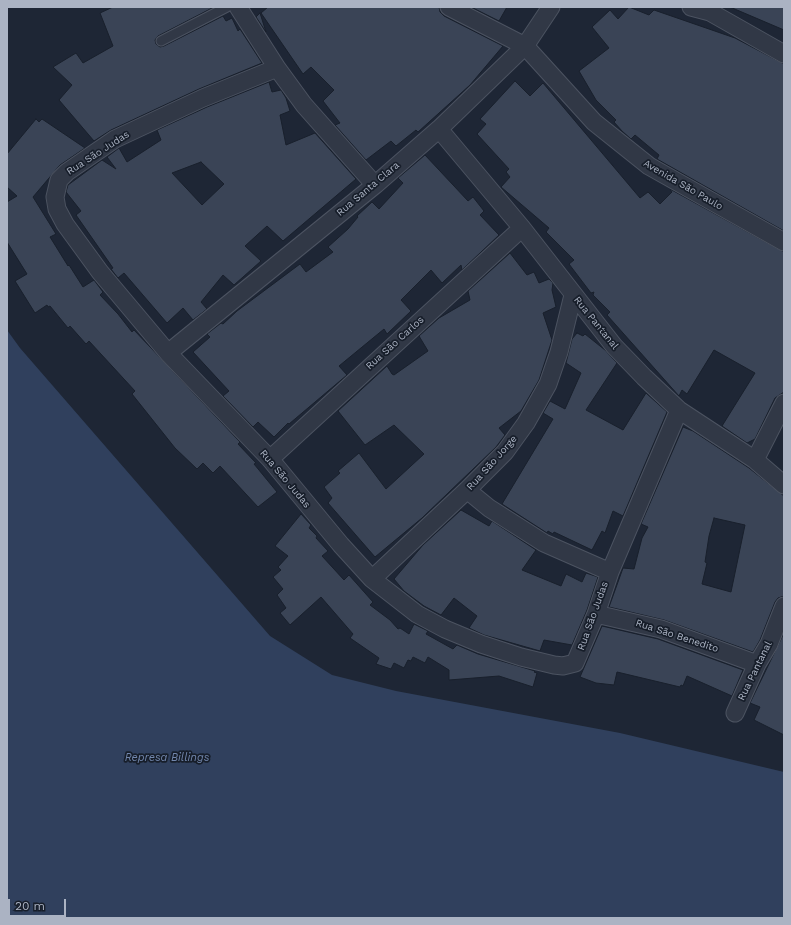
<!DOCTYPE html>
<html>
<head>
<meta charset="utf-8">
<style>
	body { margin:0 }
	#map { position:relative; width:791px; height:925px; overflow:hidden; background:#1e2635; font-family:"Work Sans",sans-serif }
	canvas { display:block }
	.frame { position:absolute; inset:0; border:8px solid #abb3c3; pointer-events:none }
	.scale { position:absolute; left:8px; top:899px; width:58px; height:18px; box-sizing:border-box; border:2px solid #abb3c3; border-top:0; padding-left:5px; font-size:12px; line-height:14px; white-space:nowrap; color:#abb3c3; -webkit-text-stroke:3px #171e2a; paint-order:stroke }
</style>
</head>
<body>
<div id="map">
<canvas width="791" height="925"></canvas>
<div class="frame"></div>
<div class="scale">20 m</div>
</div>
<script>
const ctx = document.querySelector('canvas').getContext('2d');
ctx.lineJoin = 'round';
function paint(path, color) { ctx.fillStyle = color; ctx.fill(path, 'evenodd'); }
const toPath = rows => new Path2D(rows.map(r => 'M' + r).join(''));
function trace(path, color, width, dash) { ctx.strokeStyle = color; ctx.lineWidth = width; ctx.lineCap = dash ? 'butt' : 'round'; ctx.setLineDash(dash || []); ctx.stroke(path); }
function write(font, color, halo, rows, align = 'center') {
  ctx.font = font + ' "Work Sans",sans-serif'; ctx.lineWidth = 3.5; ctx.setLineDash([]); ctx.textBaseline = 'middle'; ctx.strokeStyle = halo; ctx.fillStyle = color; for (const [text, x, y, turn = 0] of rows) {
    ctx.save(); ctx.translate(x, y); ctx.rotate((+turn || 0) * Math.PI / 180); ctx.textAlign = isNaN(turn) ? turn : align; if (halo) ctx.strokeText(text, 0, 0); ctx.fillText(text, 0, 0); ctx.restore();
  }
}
const water = toPath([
	[7,330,20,348,270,636,332,675,396,691,620,733,784,772,784,918,7,918]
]);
const building = toPath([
	[113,7,214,7,158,36,155,40,156,44,160,47,164,46,223,16,226,21,232,18,238,31,240,29,262,63,199,89,111,130,94,141,59,100,72,85,53,67,76,53,83,63,113,46,100,13,113,7],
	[268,7,439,7,440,12,444,16,503,46,470,85,418,132,416,130,396,146,391,141,366,160,335,125,340,123,323,101,334,90,311,67,303,74,261,13,268,7],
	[471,7,507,7,499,21,471,7],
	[629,7,649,15,654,10,735,38,784,64,784,231,657,159,659,155,635,135,631,139,622,131,614,122,616,120,596,100,579,71,609,48,592,27,610,10,618,19,629,7],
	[730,7,784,7,784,30,730,7],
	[260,13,266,32,256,17,260,13],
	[515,81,530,96,543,83,640,198,648,192,660,204,672,192,670,189,784,252,784,392,775,398,755,439,747,443,722,426,755,373,714,350,687,394,682,390,679,396,607,315,610,312,593,295,594,292,591,293,569,264,574,260,546,232,549,228,501,187,510,177,506,172,509,169,477,134,486,124,480,119,515,81],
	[269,82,272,92,281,90,286,98,290,111,280,115,286,145,315,133,356,179,283,241,267,226,245,246,261,261,234,285,223,275,201,302,207,309,193,320,183,308,167,323,124,273,118,278,111,269,113,268,76,215,81,211,66,192,68,185,102,160,116,169,107,157,119,148,127,162,161,140,157,130,207,107,269,82],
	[201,162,224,184,202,205,172,173,201,162],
	[36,119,39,122,42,119,85,148,60,165,33,197,56,234,50,237,68,266,69,265,83,287,94,280,103,292,100,295,118,314,132,332,134,330,240,442,238,444,256,463,254,464,277,492,258,507,220,466,213,473,203,463,197,469,175,448,132,394,135,391,89,341,86,344,70,326,68,328,50,306,48,307,47,305,35,313,15,281,27,274,7,242,7,202,17,196,7,187,7,154,36,119],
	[425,155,468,201,473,197,484,211,480,215,499,235,462,270,461,265,442,283,431,270,401,300,411,311,387,334,384,329,339,366,347,375,289,424,288,423,274,437,258,422,253,427,223,396,229,391,193,352,210,337,207,334,221,323,223,324,237,311,300,264,306,272,333,252,328,247,348,229,358,217,357,216,372,202,379,209,403,183,398,178,425,155],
	[510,253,527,275,534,272,539,283,549,279,553,283,552,290,556,307,543,313,552,340,539,380,521,411,499,428,505,435,496,447,422,518,375,557,328,503,332,498,324,487,340,473,338,471,359,453,386,489,424,454,394,425,365,445,338,411,387,366,392,374,394,375,428,351,419,336,439,318,470,300,468,291,510,253],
	[577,333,583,336,585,334,605,350,617,363,586,410,623,430,646,393,667,412,623,516,613,511,605,533,602,531,592,550,554,532,553,534,548,531,547,533,502,504,553,419,543,413,550,401,565,409,581,373,566,363,572,339,577,333],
	[683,427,693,431,749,468,784,496,784,596,778,598,775,602,760,640,753,652,664,620,609,607,623,568,634,569,642,538,648,527,641,524,683,427],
	[714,518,745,525,731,592,702,584,707,563,705,562,709,536,714,518],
	[461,510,489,526,492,521,536,550,522,570,561,586,566,574,582,582,586,573,598,577,587,610,572,645,544,640,540,651,484,635,469,628,477,616,454,598,441,615,424,606,404,591,394,579,423,545,461,510],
	[301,514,311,525,309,528,317,536,316,538,328,551,322,556,344,580,349,575,373,602,370,605,390,620,398,629,400,628,409,634,414,624,428,631,426,634,453,649,457,645,478,654,535,671,534,672,537,673,533,687,499,676,449,680,449,670,428,657,425,663,413,657,411,661,408,660,404,668,394,663,391,669,376,664,379,658,350,638,353,634,321,597,290,625,280,613,286,608,277,595,283,589,273,577,281,570,278,567,288,556,275,546,301,514],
	[602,626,658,639,743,670,732,696,687,676,683,686,681,685,680,687,617,672,614,685,596,683,580,677,602,626],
	[784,633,784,735,754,720,760,707,750,703,784,633]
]);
const lane = toPath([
	[161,41,227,7]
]);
const street = toPath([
	[238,7,277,68,304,105,375,185],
	[449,7,525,46,594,122,649,166,784,242],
	[691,7,710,12,784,54],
	[277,68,203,98,115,139,67,172,59,180,55,197,57,209,65,224,100,272,168,353,270,459,341,545,372,579,417,614,445,629,481,644,521,657,554,665,563,666,575,663,596,614,610,572,679,410],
	[439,129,522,228,614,346,644,377,679,410,755,460,784,485],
	[168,353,375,185,439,129,525,46,551,7],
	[270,459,522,228],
	[755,460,784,403],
	[467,490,489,508,544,543,610,572],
	[372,579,467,490,505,452,526,423,548,384,559,352,573,295],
	[596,614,661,629,757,664],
	[735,713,757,664,769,644,784,606]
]);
const streetNames = [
	["Rua São Judas",98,153,-33],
	["Avenida São Paulo",683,185,30],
	["Rua Santa Clara",368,189,-40],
	["Rua Pantanal",596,323,51],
	["Rua São Carlos",395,343,-42],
	["Rua São Jorge",492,463,-48],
	["Rua São Judas",285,479,50],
	["Rua São Judas",593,616,-70],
	["Rua São Benedito",677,636,18],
	["Rua Pantanal",755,671,-64]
];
const waterNames = [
	["Represa Billings",167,758]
];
paint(water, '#30405d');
paint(building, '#3a4456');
trace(building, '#19202c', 1);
trace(lane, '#4c5361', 11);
trace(street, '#4c5361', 19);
trace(lane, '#313846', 9);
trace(street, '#313846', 17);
write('10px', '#abb3c3', '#171e2a', streetNames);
write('italic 11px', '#7287ad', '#171e2a', waterNames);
</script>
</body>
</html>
